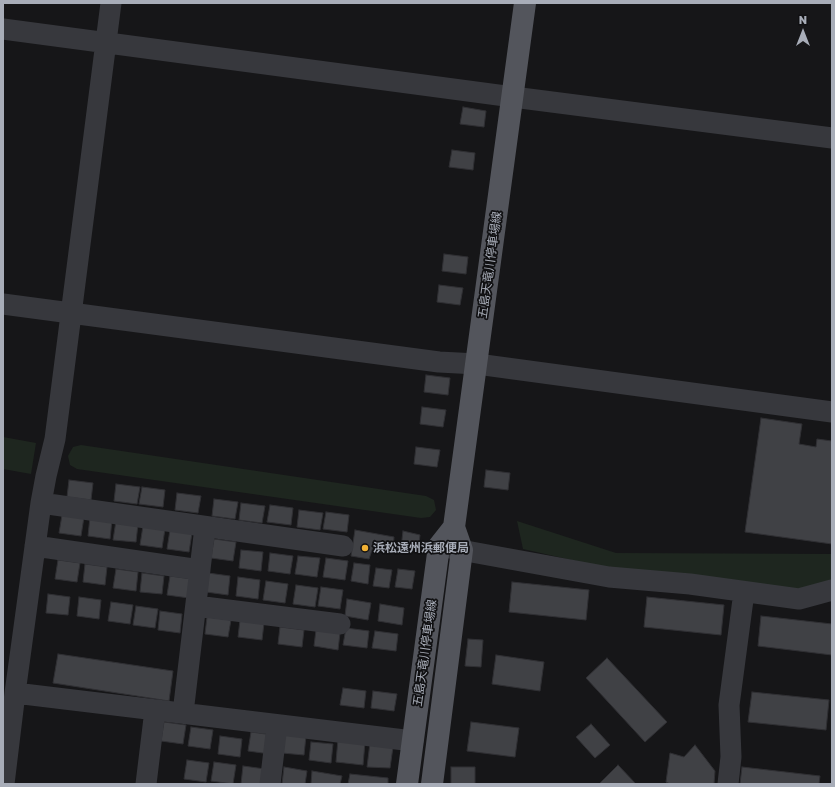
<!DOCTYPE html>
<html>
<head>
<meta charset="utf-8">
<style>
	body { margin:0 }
	#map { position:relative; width:835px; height:787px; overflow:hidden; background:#161618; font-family:"Golos Text",sans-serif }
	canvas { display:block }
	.frame { position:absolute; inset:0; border:4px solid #a8adb8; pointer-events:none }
	.north { position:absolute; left:783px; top:12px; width:40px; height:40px; -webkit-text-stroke:3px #111113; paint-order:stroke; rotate:0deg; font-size:11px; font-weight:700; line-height:16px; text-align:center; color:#a8adb8 }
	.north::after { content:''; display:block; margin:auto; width:14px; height:18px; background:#a8adb8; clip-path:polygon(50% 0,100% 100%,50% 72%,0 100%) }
</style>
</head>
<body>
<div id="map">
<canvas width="835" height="787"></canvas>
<div class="frame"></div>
<div class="north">N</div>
</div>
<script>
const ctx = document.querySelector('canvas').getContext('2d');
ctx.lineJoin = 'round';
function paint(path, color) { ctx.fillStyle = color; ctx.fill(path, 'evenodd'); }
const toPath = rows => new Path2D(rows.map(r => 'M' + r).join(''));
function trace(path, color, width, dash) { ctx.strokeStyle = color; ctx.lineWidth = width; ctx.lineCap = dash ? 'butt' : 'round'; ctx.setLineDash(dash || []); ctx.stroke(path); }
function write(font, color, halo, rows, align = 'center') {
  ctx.font = font + ' "Golos Text","Noto Sans JP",sans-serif'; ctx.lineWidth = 3.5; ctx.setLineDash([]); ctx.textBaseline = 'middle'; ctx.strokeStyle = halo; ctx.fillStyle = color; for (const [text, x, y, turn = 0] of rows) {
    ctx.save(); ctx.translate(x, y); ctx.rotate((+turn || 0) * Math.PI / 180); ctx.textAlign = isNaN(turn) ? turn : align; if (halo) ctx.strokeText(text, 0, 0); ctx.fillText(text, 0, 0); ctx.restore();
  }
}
const green = toPath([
	[3,437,36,443,31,474,3,469],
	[81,445,426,496,434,500,436,510,430,517,421,518,77,469,70,465,68,456,73,447],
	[517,521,616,553,832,554,832,580,797,591,607,568,523,549]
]);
const building = toPath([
	[463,107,486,111,484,127,460,124,463,107],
	[452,150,475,153,473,170,449,167,452,150],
	[444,254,468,257,466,274,442,271,444,254],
	[439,285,463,288,460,305,437,302,439,285],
	[426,375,450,378,448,395,424,392,426,375],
	[422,407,446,410,443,427,420,424,422,407],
	[761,418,802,424,799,444,816,447,817,439,832,441,832,544,745,532,761,418],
	[416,447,440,450,437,467,414,464,416,447],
	[486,470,510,473,508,490,484,487,486,470],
	[69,480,93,483,91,500,67,497,69,480],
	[116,484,140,487,137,504,114,501,116,484],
	[142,487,165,490,163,507,139,504,142,487],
	[177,493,201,496,198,513,175,510,177,493],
	[214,499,238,502,235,519,212,516,214,499],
	[241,503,265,506,262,523,239,520,241,503],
	[270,505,293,508,291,525,267,522,270,505],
	[299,510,323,513,320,530,297,527,299,510],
	[326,512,349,515,347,532,323,529,326,512],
	[62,515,84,517,81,536,59,533,62,515],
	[90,517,112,520,110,539,88,536,90,517],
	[116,521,138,524,136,542,113,540,116,521],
	[143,526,165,529,162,548,140,545,143,526],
	[170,530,192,533,189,552,167,549,170,530],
	[355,530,394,537,393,551,373,547,369,559,351,556,355,530],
	[403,531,420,535,418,552,401,548,403,531],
	[214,539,236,542,233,561,211,558,214,539],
	[241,550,263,552,261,571,239,568,241,550],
	[270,553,293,556,290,574,268,571,270,553],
	[298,556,320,558,317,577,295,574,298,556],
	[326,558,348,561,345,580,323,577,326,558],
	[58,560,80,563,77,582,55,579,58,560],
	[354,563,370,565,368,584,351,581,354,563],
	[85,564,107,567,105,585,83,582,85,564],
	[376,568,392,570,389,588,373,586,376,568],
	[116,569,138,572,136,591,113,588,116,569],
	[398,569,415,571,412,589,395,587,398,569],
	[142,573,164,576,162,594,140,592,142,573],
	[208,573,230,576,228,595,206,592,208,573],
	[170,576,192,579,189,598,167,595,170,576],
	[238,577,260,580,258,599,236,596,238,577],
	[266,581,288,584,285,603,263,600,266,581],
	[512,582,589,590,586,620,509,612,512,582],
	[296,585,318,588,315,607,293,604,296,585],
	[321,587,343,590,340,609,318,606,321,587],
	[48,594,70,597,68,615,46,613,48,594],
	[79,597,101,600,99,619,77,616,79,597],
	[647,597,724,605,721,635,644,627,647,597],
	[347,599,371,603,368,620,345,616,347,599],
	[111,602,133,605,130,624,108,621,111,602],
	[380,604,404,608,402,625,378,621,380,604],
	[136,606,158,609,155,628,133,625,136,606],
	[160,611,182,614,180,633,158,630,160,611],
	[761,616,832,624,832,655,758,646,761,616],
	[207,617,231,620,228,637,205,634,207,617],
	[240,620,264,623,262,640,238,637,240,620],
	[280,627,304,630,302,647,278,644,280,627],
	[346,628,369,631,367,648,343,645,346,628],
	[316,630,340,633,338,650,314,646,316,630],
	[375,631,398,634,396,651,372,648,375,631],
	[468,639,483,640,481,667,465,666,468,639],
	[58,654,173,671,169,701,53,683,58,654],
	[496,655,544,662,540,691,492,684,496,655],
	[607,658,667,722,645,742,586,678,607,658],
	[343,688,366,691,364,708,340,705,343,688],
	[373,691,397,694,394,711,371,708,373,691],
	[752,692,829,700,826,730,748,722,752,692],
	[164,722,186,725,183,744,161,741,164,722],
	[471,722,519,728,515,757,467,751,471,722],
	[591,724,610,745,595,758,576,737,591,724],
	[191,727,213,730,210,749,188,746,191,727],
	[251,732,273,735,270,754,248,751,251,732],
	[284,734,306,736,304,755,282,753,284,734],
	[220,736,242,739,240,757,218,754,220,736],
	[338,739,365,742,363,765,336,762,338,739],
	[311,742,333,744,331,763,309,760,311,742],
	[370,743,393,747,390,768,367,767,370,743],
	[695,745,715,771,714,784,670,784,666,782,670,753,684,757,695,745],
	[187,760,209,763,206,782,184,779,187,760],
	[214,762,236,765,233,784,211,781,214,762],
	[618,765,636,784,599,784,618,765],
	[243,766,265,769,263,784,241,784,243,766],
	[284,767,307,771,305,784,282,784,284,767],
	[451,767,475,767,475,784,451,784,451,767],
	[742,767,820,776,819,784,740,784,742,767],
	[312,771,342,776,340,784,311,784,312,771],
	[350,774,388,778,388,784,348,784,350,774]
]);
const minor = toPath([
	[3,29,513,97,832,138],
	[3,304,439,362,477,364,832,412],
	[41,503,343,546],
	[35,546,200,570],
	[444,547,609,577,690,584,799,599,832,590],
	[196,606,340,624],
	[15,693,413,741],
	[183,713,205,527],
	[4,784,15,693,41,503,46,476,55,439,111,3],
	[146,784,155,710],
	[270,784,277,725],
	[728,784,731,757,729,705,744,592]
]);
const major = toPath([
	[407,784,439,546,454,527],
	[432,784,462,550,454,527,525,3]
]);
const markers = [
	[365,548,4,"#f2b134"]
];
const streetNames = [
	["五島天竜川停車場線",490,265,-82],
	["五島天竜川停車場線",425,653,-82]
];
const poiNames = [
	["浜松遠州浜郵便局",373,548]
];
paint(green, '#1e261f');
paint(building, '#404145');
trace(building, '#303034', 1);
trace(minor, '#37383d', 21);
trace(major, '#53555c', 22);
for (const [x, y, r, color] of markers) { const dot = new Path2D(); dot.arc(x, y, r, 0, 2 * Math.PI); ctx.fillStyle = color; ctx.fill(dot); trace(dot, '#111113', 1.5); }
write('12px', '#a8adb8', '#111113', streetNames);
write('bold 12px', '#a8adb8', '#111113', poiNames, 'left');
</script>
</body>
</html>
